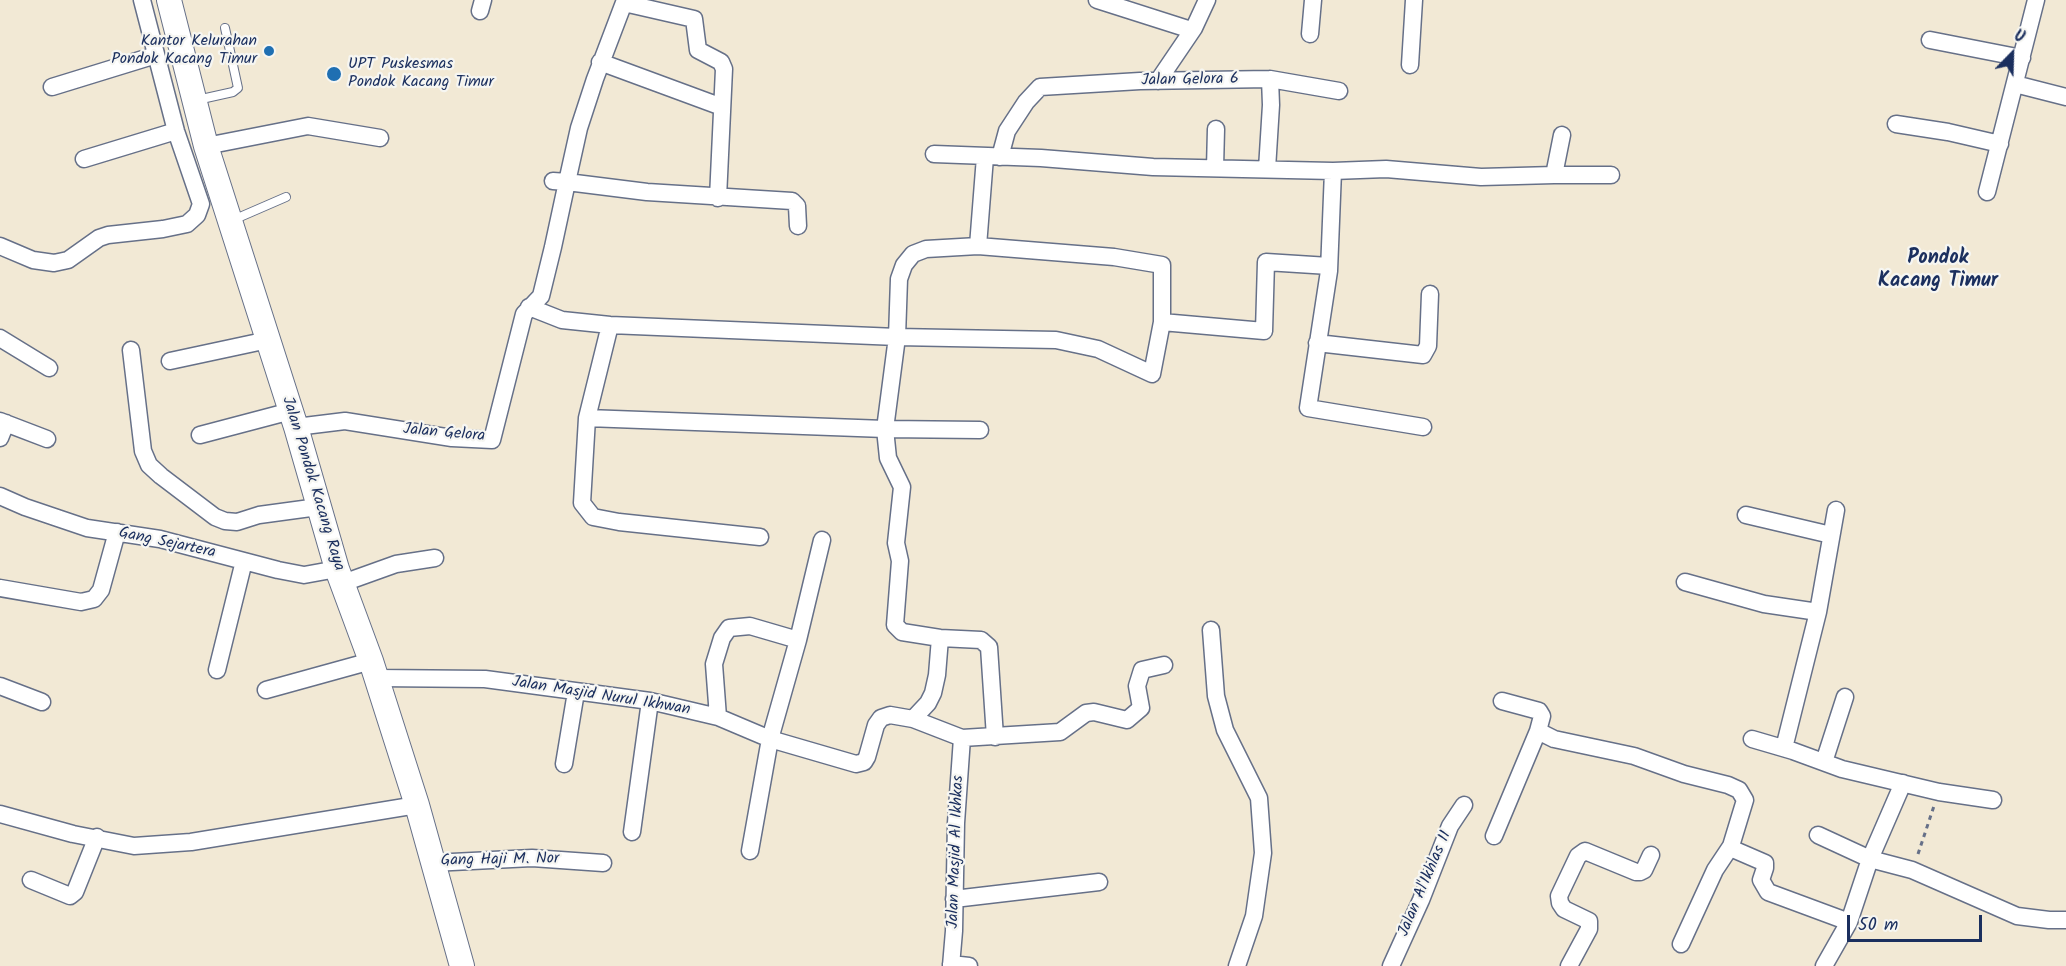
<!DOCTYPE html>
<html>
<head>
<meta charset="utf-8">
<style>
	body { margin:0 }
	#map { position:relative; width:2066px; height:966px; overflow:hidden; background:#f2e9d5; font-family:Kalam,sans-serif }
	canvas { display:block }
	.north { position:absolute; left:1982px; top:24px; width:60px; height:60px; -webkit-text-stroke:4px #f6f6f2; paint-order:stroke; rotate:23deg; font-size:16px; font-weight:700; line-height:24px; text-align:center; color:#1b2f5e }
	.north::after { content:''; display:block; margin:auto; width:21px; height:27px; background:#1b2f5e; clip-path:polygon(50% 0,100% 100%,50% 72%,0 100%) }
	.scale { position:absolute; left:1847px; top:915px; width:135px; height:27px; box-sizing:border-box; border:3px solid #1b2f5e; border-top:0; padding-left:8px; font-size:18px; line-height:21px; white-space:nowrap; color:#1b2f5e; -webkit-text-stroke:4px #f6f6f2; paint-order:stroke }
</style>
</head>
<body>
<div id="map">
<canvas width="2066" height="966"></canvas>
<div class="north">U</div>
<div class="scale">50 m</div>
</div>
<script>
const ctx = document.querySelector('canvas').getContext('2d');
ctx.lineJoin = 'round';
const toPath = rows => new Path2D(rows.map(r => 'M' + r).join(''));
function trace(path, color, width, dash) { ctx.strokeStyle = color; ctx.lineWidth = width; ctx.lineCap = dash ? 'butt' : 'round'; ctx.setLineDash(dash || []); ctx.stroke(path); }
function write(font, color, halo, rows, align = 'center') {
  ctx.font = font + ' Kalam,sans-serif'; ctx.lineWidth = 4.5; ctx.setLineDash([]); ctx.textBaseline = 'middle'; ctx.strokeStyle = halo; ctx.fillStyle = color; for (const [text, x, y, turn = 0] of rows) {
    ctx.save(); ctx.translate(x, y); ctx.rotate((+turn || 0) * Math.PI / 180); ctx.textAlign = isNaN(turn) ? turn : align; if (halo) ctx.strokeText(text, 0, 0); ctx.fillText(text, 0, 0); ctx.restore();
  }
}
const path = toPath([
	[1918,854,1934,806]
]);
const lane = toPath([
	[197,100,233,92,238,88,225,28],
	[233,220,286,197]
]);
const street = toPath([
	[625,0,595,79,579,128,567,182,647,192,792,201,797,206,798,226],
	[1097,0,1185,28,1188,29,1188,35],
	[624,3,694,19,698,50,721,62,724,69,718,198],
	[480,11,483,0],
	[1310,34,1313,0],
	[1930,40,2022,58],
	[600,62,722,107],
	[1410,65,1414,0],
	[1158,81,1194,28,1207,0],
	[2015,84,2066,97],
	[52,87,156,55],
	[1896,124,1948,132,2000,144],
	[206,146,308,126,380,138],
	[934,154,1041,158,1153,167,1333,171,1386,169,1481,177,1554,175,1562,135],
	[1000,157,1007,131,1026,102,1040,87,1140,81,1270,79,1339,91],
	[84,159,176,131],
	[1215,168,1216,129],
	[1267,169,1271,105,1270,79],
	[1333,171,1329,271,1308,408,1423,427],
	[1554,175,1611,175],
	[1987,192,2036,0],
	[0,246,33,260,54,263,68,260,99,238,108,235,163,229,187,224,197,215,201,204,176,131,142,0],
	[978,246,985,157],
	[529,307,562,320,610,325,897,337,1056,340,1098,349,1152,374,1162,322,1162,265,1114,257,978,246,926,249,913,254,904,265,899,279,897,337,885,429,888,458,902,487,896,543,900,561,895,625,902,632,940,638,981,640,989,647,995,737],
	[1162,322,1264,331,1266,262,1329,266],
	[610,325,587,418,582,503,593,517,619,522,760,537],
	[0,338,49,368],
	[1317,343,1423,355,1428,346,1430,294],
	[131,350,143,451,149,465,161,476,215,517,225,521,237,522,259,515,318,507],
	[170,361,268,340],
	[587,418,885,429,980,430],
	[0,421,47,439],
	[296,427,345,421,452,438,492,440,524,314,541,296,553,247,567,182,553,181],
	[200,435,291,411],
	[0,438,6,423],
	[0,496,25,507,87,528,160,539,278,570,304,575,337,569],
	[1746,515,1831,535],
	[1685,582,1764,604,1818,612],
	[343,583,396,564,435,558],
	[0,588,81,602,94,599,101,590,117,532],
	[1211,630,1216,696,1225,730,1259,798,1263,853,1254,916,1237,966],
	[217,670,244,561],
	[376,678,485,679,650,701,718,717,770,739,856,764,864,762,867,757,876,725,881,718,890,715,913,719,962,738,1060,732,1086,713,1094,712,1127,720,1141,708,1137,686,1142,670,1164,665],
	[0,686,42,702],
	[266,690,371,661],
	[1502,701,1539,711,1542,716,1538,731,1554,739,1634,756,1684,774,1728,785,1739,790,1745,800,1731,846,1735,850,1765,863,1765,868,1761,880,1768,892,1849,922],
	[718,717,714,664,722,638,729,628,750,626,798,640],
	[913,719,928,703,933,693,937,675,940,638],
	[1752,739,1793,751,1842,769,1939,792,1993,800],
	[1784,748,1818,612,1836,510],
	[1824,762,1845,697],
	[564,764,576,692],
	[0,814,73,834,134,846,191,842,417,805],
	[632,832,650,701],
	[1818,835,1870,859,1912,870,2017,916,2049,920,2066,920],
	[1494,836,1538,731],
	[750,851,770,739,798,640,822,540],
	[432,863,532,858,603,863],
	[31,880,70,896,75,892,97,837],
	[954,899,1099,882],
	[1681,944,1715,870,1731,846],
	[951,964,969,966],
	[951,966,954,931,956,823,962,738],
	[1391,966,1421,900,1450,826,1464,805],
	[1569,966,1589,929,1589,921,1564,909,1560,903,1559,896,1578,856,1585,851,1636,872,1640,872,1644,870,1651,855],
	[1824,966,1849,922,1870,859,1903,783]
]);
const secondary = toPath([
	[169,0,206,146,296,427,337,569,371,661,417,805,462,966]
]);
const markers = [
	[269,51,6,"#1f6fb2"],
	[334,74,8,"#1f6fb2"]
];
const poiNames = [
	["Kantor Kelurahan",257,42],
	["Pondok Kacang Timur",257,60],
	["UPT Puskesmas",348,65,"left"],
	["Pondok Kacang Timur",348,83,"left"]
];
const streetNames = [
	["Jalan Gelora 6",1190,81,-1],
	["Jalan Gelora",444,434,5],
	["Jalan Pondok Kacang Raya",312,484,73],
	["Gang Sejartera",167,544,12],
	["Jalan Masjid Nurul Ikhwan",601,697,9],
	["Jalan Masjid Al Ikhkas",957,852,-88],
	["Gang Haji M. Nor",500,861,-1],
	["Jalan Al'Ikhlas II",1426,884,-67]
];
const quarterNames = [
	["Pondok",1938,260],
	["Kacang Timur",1938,283]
];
trace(lane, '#667088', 10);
trace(street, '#667088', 19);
trace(secondary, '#667088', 26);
trace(path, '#667088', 3, [4.5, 4.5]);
trace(lane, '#fff', 8);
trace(street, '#fff', 16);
trace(secondary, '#fff', 24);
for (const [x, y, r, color] of markers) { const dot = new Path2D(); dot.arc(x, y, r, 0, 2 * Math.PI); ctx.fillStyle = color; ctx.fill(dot); trace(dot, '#f6f6f2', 2); }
write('16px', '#1b2f5e', '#f6f6f2', poiNames, 'right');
write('16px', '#1b2f5e', '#f6f6f2', streetNames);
write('bold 20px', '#1b2f5e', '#f6f6f2', quarterNames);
</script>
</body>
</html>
